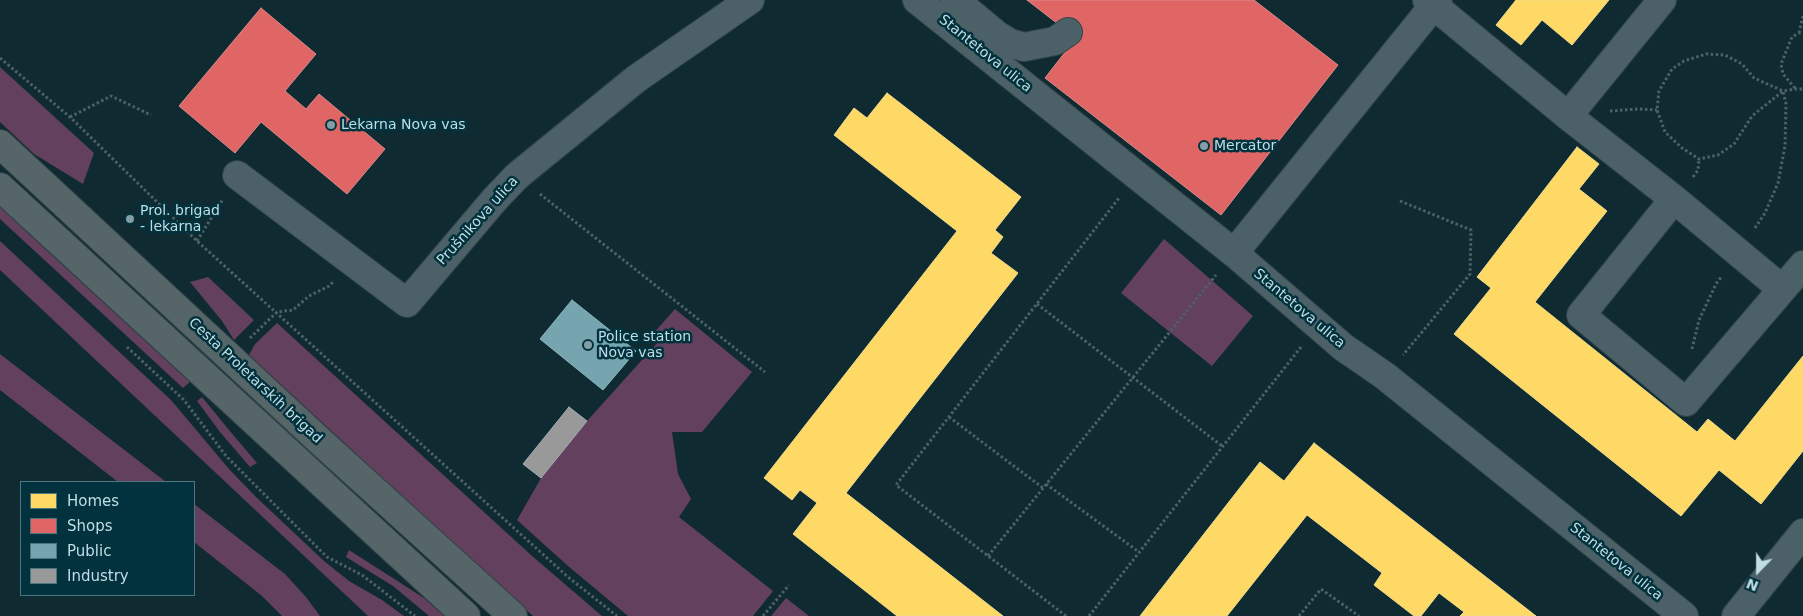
<!DOCTYPE html>
<html>
<head>
<meta charset="utf-8">
<style>
	body { margin:0 }
	#map { position:relative; width:1803px; height:616px; overflow:hidden; background:#0f2a30; font-family:"DejaVu Sans",sans-serif }
	canvas { display:block }
	.legend { position:absolute; left:20px; top:481px; width:175px; height:115px; box-sizing:border-box; background:#02323d; border:1px solid #4e7680; margin:0; padding:6px 9px; list-style:none; font-size:15px; color:#c1dde5 }
	.legend li { display:flex; align-items:center; gap:10px; height:25px }
	.legend b { width:25px; border:1px solid #4e7680 }
	.north { position:absolute; left:1733px; top:546px; width:50px; height:50px; -webkit-text-stroke:4px #02323d; paint-order:stroke; rotate:202deg; font-size:14px; font-weight:700; line-height:20px; text-align:center; color:#c1dde5 }
	.north::after { content:''; display:block; margin:auto; width:18px; height:22px; background:#c1dde5; clip-path:polygon(50% 0,100% 100%,50% 72%,0 100%) }
</style>
</head>
<body>
<div id="map">
<canvas width="1803" height="616"></canvas>
<ul class="legend">
<li><b style="height:14px;background:#ffd966"></b>Homes</li>
<li><b style="height:14px;background:#e06666"></b>Shops</li>
<li><b style="height:14px;background:#76a5af"></b>Public</li>
<li><b style="height:14px;background:#999"></b>Industry</li>
</ul>
<div class="north">N</div>
</div>
<script>
const ctx = document.querySelector('canvas').getContext('2d');
ctx.lineJoin = 'round';
function paint(path, color) { ctx.fillStyle = color; ctx.fill(path, 'evenodd'); }
const toPath = rows => new Path2D(rows.map(r => 'M' + r).join(''));
function trace(path, color, width, dash) { ctx.strokeStyle = color; ctx.lineWidth = width; ctx.lineCap = dash ? 'butt' : 'round'; ctx.setLineDash(dash || []); ctx.stroke(path); }
function write(font, color, halo, rows, align = 'center') {
  ctx.font = font + ' "DejaVu Sans",sans-serif'; ctx.lineWidth = 5; ctx.setLineDash([]); ctx.textBaseline = 'middle'; ctx.strokeStyle = halo; ctx.fillStyle = color; for (const [text, x, y, turn = 0] of rows) {
    ctx.save(); ctx.translate(x, y); ctx.rotate((+turn || 0) * Math.PI / 180); ctx.textAlign = isNaN(turn) ? turn : align; if (halo) ctx.strokeText(text, 0, 0); ctx.fillText(text, 0, 0); ctx.restore();
  }
}
const green = toPath([
	[0,67,94,153,83,184,34,154,0,122],
	[0,206,30,235,190,382,183,388,0,219],
	[1164,239,1253,316,1212,366,1121,293],
	[0,241,171,400,229,469,256,497,324,561,349,581,382,600,404,616,368,616,0,270],
	[208,277,254,320,234,340,222,321,190,282],
	[675,309,752,372,702,432,672,432,678,474,691,499,679,517,773,591,753,616,628,616,568,566,517,520,541,478,587,421,659,341,652,335],
	[277,323,531,555,602,616,533,616,484,572,249,355,255,344],
	[0,354,166,482,118,482,0,390],
	[202,397,229,430,257,463,250,467,220,432,197,401],
	[194,504,285,574,306,597,320,616,282,616,262,596,194,542],
	[349,550,424,598,444,616,429,616,393,586,346,557],
	[786,598,809,616,771,616]
]);
const homes = toPath([
	[1516,0,1609,0,1572,45,1542,20,1521,45,1496,25,1516,0],
	[887,93,1021,197,995,230,1003,237,991,253,1018,273,846,493,1003,616,897,616,793,534,817,503,800,490,792,500,764,478,957,231,834,135,854,108,867,118,887,93],
	[1577,147,1599,164,1579,189,1607,211,1535,302,1697,432,1708,419,1735,441,1803,356,1803,451,1761,504,1719,470,1681,516,1454,334,1491,288,1477,277,1577,147],
	[1314,443,1536,616,1460,616,1464,612,1439,593,1421,616,1414,616,1374,585,1382,573,1307,515,1227,616,1140,616,1260,462,1284,481,1314,443]
]);
const shops = toPath([
	[1027,0,1254,0,1338,65,1221,215,1045,78,1076,38,1027,0],
	[261,8,316,54,285,91,306,109,319,94,385,149,347,194,261,122,235,153,179,106,261,8]
]);
const public = toPath([
	[572,300,636,351,603,390,540,339,572,300]
]);
const industry = toPath([
	[569,407,587,421,541,478,523,464,569,407]
]);
const path = toPath([
	[1799,33,1803,16],
	[0,58,70,117,197,241,568,577,617,616],
	[1795,88,1783,74,1781,64,1792,37,1799,33,1803,33],
	[1610,111,1638,109,1657,110],
	[70,117,111,96,151,115],
	[1693,177,1698,170,1699,159],
	[540,194,765,372],
	[1400,201,1471,230,1470,274,1403,355],
	[1755,228,1765,213,1778,183,1785,146,1786,104,1783,91,1754,78,1742,64,1725,55,1706,54,1684,61,1672,69,1659,91,1657,110,1665,132,1682,148,1699,159,1718,155,1734,144,1752,116,1783,91,1795,89,1803,89],
	[197,241,223,199],
	[1037,304,1222,446],
	[250,338,277,312,293,310,309,296,329,286,333,282],
	[127,347,184,400,226,456,327,557,362,575,415,616],
	[1692,349,1699,320,1716,284,1722,276],
	[949,417,1043,488],
	[1046,484,1139,552],
	[988,556,1216,275],
	[763,616,789,585],
	[1066,616,896,485,1119,198],
	[1089,616,1301,347],
	[1299,616,1321,589,1359,616]
]);
const minor = toPath([
	[917,0,1234,253,1343,347,1385,376,1684,616],
	[955,0,997,35,1010,43,1024,47,1055,41,1068,32],
	[1427,0,1568,116,1674,199,1581,315,1686,402,1803,265],
	[1568,116,1662,0],
	[237,175,407,303,495,199,517,176,636,79,750,0],
	[1674,199,1782,289],
	[1234,253,1438,0],
	[1736,616,1803,533]
]);
const major = toPath([
	[0,144,321,442,513,616],
	[0,187,466,616]
]);
const markers = [
	[331,125,5,"#839ea6"],
	[1204,146,5,"#839ea6"],
	[130,219,5,"#839ea6"],
	[588,345,5,"#839ea6"]
];
const streetNames = [
	["Stantetova ulica",985,54,39],
	["Prušnikova ulica",478,221,-48],
	["Stantetova ulica",1299,309,40],
	["Cesta Proletarskih brigad",255,381,43],
	["Stantetova ulica",1616,562,39]
];
const poiNames = [
	["Lekarna Nova vas",341,125],
	["Mercator",1214,146],
	["Prol. brigad",140,211],
	["- lekarna",140,227],
	["Police station",598,337],
	["Nova vas",598,353]
];
paint(green, '#63405e');
paint(homes, '#ffd966');
trace(homes, '#ecda8c', 1);
paint(shops, '#e06666');
trace(shops, '#d78a8c', 1);
paint(public, '#76a5af');
trace(public, '#8cb6bf', 1);
paint(industry, '#999');
trace(industry, '#a5adb0', 1);
trace(minor, '#304349', 30);
trace(major, '#304349', 30);
trace(path, '#4d6166', 3, [2.5, 2.5]);
trace(minor, '#4b6167', 28);
trace(major, '#566668', 28);
for (const [x, y, r, color] of markers) { const dot = new Path2D(); dot.arc(x, y, r, 0, 2 * Math.PI); ctx.fillStyle = color; ctx.fill(dot); trace(dot, '#02323d', 2); }
write('14px', '#c1dde5', '#02323d', streetNames);
write('14px', '#c1dde5', '#02323d', poiNames, 'left');
</script>
</body>
</html>
